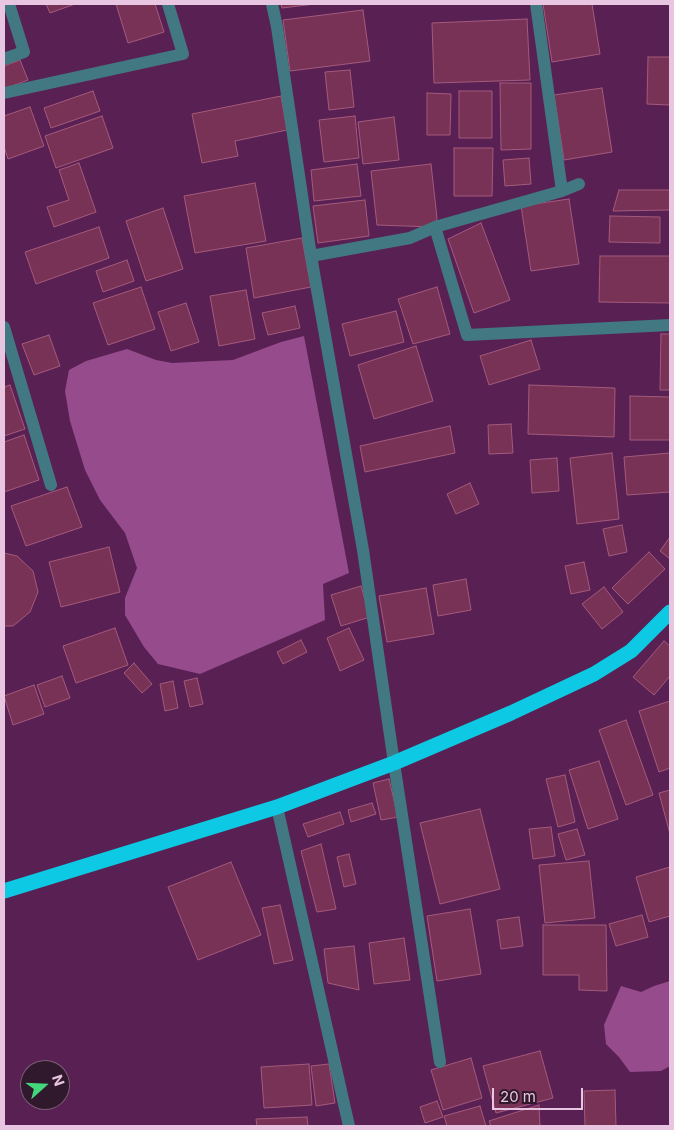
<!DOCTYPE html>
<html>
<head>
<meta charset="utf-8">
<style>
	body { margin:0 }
	#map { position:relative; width:674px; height:1130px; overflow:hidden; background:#592153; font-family:Inter,sans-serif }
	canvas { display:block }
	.frame { position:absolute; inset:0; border:5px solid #e8c6e2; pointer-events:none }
	.north { position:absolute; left:20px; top:1060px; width:50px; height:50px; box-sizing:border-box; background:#30182d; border:1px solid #7a5e75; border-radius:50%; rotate:70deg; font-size:14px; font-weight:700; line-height:20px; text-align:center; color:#e8c6e2 }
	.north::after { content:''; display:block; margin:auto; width:18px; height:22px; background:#43d77b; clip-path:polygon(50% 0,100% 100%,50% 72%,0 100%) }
	.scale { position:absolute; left:492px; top:1088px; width:91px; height:22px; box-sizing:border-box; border:2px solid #e8c6e2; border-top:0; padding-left:6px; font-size:15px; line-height:18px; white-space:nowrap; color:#e8c6e2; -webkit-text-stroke:4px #30182d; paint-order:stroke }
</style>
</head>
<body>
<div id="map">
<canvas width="674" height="1130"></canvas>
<div class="frame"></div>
<div class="north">N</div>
<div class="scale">20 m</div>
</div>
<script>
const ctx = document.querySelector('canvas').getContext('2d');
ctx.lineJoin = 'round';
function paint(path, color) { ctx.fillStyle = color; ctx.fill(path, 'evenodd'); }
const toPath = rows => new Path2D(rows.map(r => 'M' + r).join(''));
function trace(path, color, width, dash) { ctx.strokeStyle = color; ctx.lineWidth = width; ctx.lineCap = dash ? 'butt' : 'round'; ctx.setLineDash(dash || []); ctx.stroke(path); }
const water = toPath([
	[304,336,349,573,323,584,325,620,200,674,158,664,144,647,125,615,125,598,137,568,125,533,100,500,85,470,70,421,65,391,69,370,86,361,127,349,156,360,172,363,233,360,281,342],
	[670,981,670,1066,661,1071,630,1072,619,1057,606,1044,604,1025,621,986,641,992,654,986]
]);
const building = toPath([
	[46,4,75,4,50,13,46,4],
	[116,4,155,4,164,32,128,43,116,4],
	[281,4,315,4,282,8,281,4],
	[543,4,592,4,600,54,552,62,543,4],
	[363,10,370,61,290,71,283,20,363,10],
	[527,19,530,80,434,83,432,23,527,19],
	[648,57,670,57,670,105,647,104,648,57],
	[20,60,28,80,4,89,4,66,20,60],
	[350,70,354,107,329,110,325,72,350,70],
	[500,83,531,83,531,149,501,150,500,83],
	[602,88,612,152,564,160,554,95,602,88],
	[93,91,100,111,51,128,44,108,93,91],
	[459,91,492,91,492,138,459,138,459,91],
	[427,93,451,94,450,135,427,135,427,93],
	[281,96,287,130,235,141,238,156,202,163,192,114,281,96],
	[30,107,44,146,8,159,4,147,4,116,30,107],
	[102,116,113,148,56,168,45,136,102,116],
	[355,116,359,158,324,162,319,120,355,116],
	[394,117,399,160,363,164,358,122,394,117],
	[454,148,493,148,492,196,454,196,454,148],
	[529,158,531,184,505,186,503,160,529,158],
	[79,163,96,212,54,227,47,207,69,200,59,170,79,163],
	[357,164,361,196,314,201,311,170,357,164],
	[431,164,437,218,435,227,377,225,371,171,431,164],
	[255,183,266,241,195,253,184,196,255,183],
	[619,190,670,190,670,210,613,211,619,190],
	[569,199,579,264,531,271,521,206,569,199],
	[365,200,369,236,318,243,313,206,365,200],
	[163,208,183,269,146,281,126,221,163,208],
	[610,216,660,217,660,243,609,242,610,216],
	[481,223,510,300,474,313,448,239,481,223],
	[99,227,109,258,36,284,25,252,99,227],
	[302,238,311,287,254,298,246,248,302,238],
	[600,256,670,256,670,303,599,302,600,256],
	[127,260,134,281,103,292,96,271,127,260],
	[141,287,155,329,108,345,93,303,141,287],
	[437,287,450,334,413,344,398,299,437,287],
	[246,290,255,339,219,346,210,296,246,290],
	[186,303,199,342,171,351,158,312,186,303],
	[295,306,300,328,268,335,262,313,295,306],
	[396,311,404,342,350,356,342,324,396,311],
	[661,334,670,334,670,390,660,390,661,334],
	[49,335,60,366,34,375,22,344,49,335],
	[531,340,540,369,489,385,480,356,531,340],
	[416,346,433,401,374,419,358,365,416,346],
	[10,385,25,429,4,436,4,387,10,385],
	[529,385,615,388,614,437,528,434,529,385],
	[630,396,670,397,670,440,630,440,630,396],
	[511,424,513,453,489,454,488,425,511,424],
	[450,426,455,453,365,472,360,446,450,426],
	[24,435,39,480,4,492,4,442,24,435],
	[612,453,619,519,577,524,570,458,612,453],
	[670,453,670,492,627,495,624,457,670,453],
	[557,458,559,491,532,493,530,460,557,458],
	[470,483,479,504,456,514,447,494,470,483],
	[67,487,82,527,26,546,11,506,67,487],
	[622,525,627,552,609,556,603,529,622,525],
	[670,537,670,559,660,551,670,537],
	[109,547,120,592,61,607,49,562,109,547],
	[649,552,665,569,628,604,612,588,649,552],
	[4,553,17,556,33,571,38,592,30,612,13,626,4,626,4,553],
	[584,562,590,590,571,594,565,566,584,562],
	[466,579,471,610,438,616,433,585,466,579],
	[361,586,370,617,341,626,331,595,361,586],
	[604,587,623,612,602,629,582,604,604,587],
	[426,588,434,634,387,642,379,596,426,588],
	[115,628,128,665,76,683,63,646,115,628],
	[349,628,364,660,340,671,327,638,349,628],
	[301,640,307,652,283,664,277,652,301,640],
	[664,641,670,646,670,676,654,695,633,677,664,641],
	[134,663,152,684,142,693,124,673,134,663],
	[62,676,70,698,45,707,37,685,62,676],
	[197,678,203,704,190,707,184,681,197,678],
	[173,681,178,708,165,711,160,684,173,681],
	[34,685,44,714,13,725,4,696,34,685],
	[670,701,670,768,659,772,639,711,670,701],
	[626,720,653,795,626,805,599,730,626,720],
	[599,761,618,819,588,829,569,770,599,761],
	[565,775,575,822,558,827,546,779,565,775],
	[389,779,398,817,381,820,373,783,389,779],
	[670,790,670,834,659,793,670,790],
	[372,803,376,814,351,822,348,810,372,803],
	[480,809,500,889,440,904,420,823,480,809],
	[340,812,344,824,308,837,303,824,340,812],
	[551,827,555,856,533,859,529,829,551,827],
	[577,829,585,855,566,860,558,834,577,829],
	[321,844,336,909,317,912,301,851,321,844],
	[349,854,356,884,344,887,337,857,349,854],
	[589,861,595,918,545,923,539,865,589,861],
	[231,862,261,935,198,960,168,887,231,862],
	[670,867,670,916,649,922,636,877,670,867],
	[280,905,293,960,274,964,262,908,280,905],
	[470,909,481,974,437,981,427,916,470,909],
	[642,915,648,937,616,946,609,924,642,915],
	[519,917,523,946,501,949,497,920,519,917],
	[543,925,606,925,607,991,579,990,579,975,543,975,543,925],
	[404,938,410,980,374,984,369,943,404,938],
	[354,946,359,990,328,983,324,949,354,946],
	[540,1051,553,1098,496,1113,483,1066,540,1051],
	[471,1058,482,1098,443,1110,431,1070,471,1058],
	[309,1064,312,1105,264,1108,261,1067,309,1064],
	[329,1064,335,1103,316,1106,311,1066,329,1064],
	[615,1090,616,1126,585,1126,584,1091,615,1090],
	[437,1101,443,1117,425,1123,420,1107,437,1101],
	[539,1105,540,1126,491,1126,489,1121,539,1105],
	[480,1106,486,1126,447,1126,444,1116,480,1106],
	[307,1117,308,1126,257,1126,256,1119,307,1117]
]);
const minor = toPath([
	[272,4,277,27,311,256,363,550,394,763,440,1062],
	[536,4,562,191],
	[4,59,24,52,9,4],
	[4,93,183,54,168,4],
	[435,227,467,335,670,325],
	[311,256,410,238,435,227,562,191,579,184],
	[4,327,51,485],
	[277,807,349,1126]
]);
const highway = toPath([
	[4,891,277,807,394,763,511,713,594,674,631,651,670,612]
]);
paint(water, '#964b8d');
paint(building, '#783255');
trace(building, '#a45a7c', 1);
trace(minor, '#427882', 12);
trace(highway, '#0dc9e4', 15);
</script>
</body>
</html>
